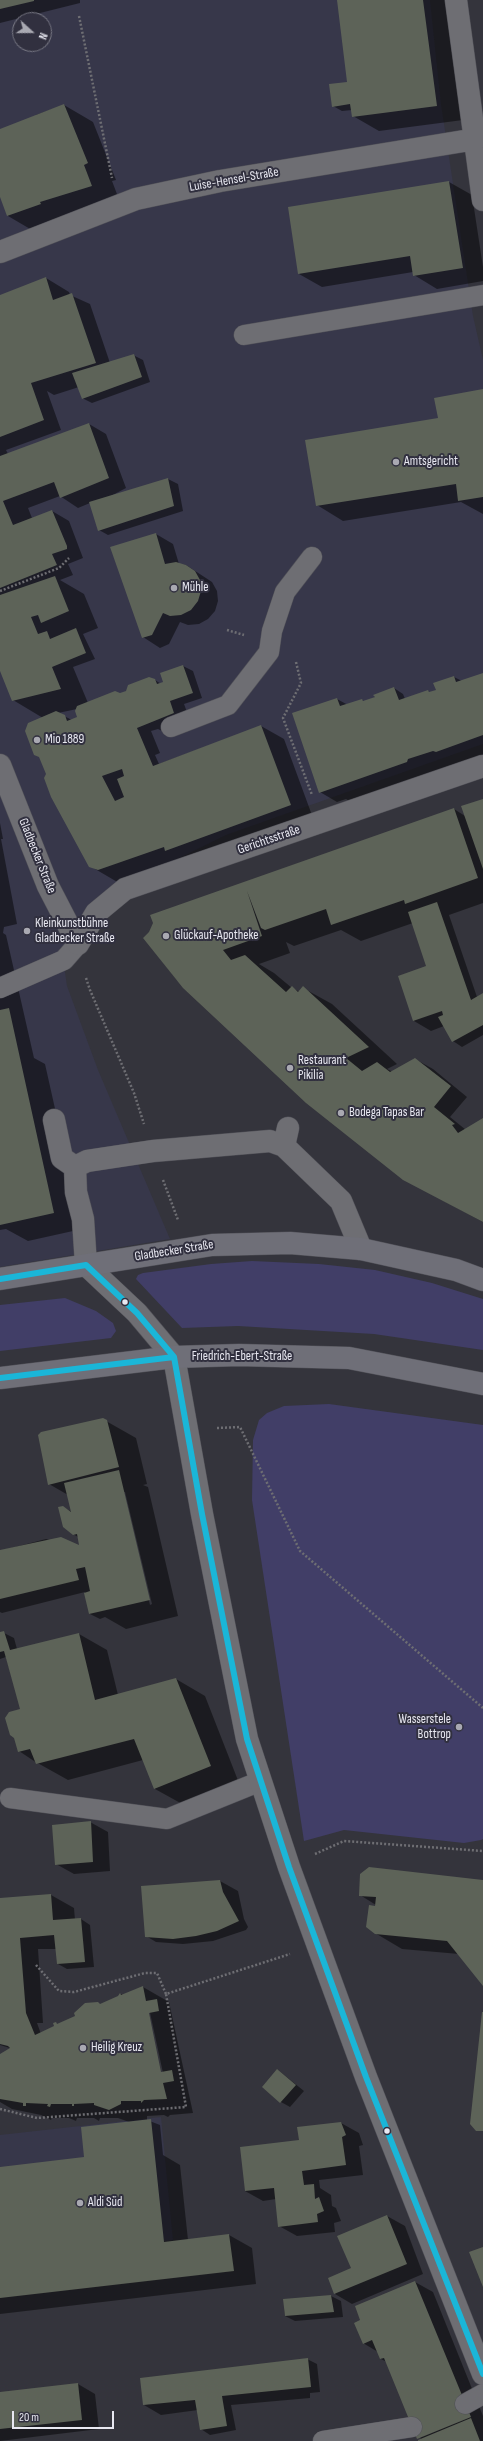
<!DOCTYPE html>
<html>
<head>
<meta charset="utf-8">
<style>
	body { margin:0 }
	#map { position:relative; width:483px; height:2441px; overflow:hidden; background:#34343c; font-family:"Sofia Sans Condensed",sans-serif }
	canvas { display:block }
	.north { position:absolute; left:12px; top:12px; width:40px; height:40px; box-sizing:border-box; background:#31303f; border:1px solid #7a7a86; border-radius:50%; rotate:111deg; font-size:11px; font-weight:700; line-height:16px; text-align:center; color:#e8e8f1 }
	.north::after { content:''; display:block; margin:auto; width:14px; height:18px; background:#a9a9b2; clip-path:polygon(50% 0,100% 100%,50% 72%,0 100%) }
	.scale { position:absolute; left:12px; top:2411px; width:102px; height:18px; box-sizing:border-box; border:2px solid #e8e8f1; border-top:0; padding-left:5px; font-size:12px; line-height:14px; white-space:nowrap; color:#e8e8f1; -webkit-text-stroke:3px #31303f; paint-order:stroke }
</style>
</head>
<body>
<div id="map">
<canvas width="483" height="2441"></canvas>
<div class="north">N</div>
<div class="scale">20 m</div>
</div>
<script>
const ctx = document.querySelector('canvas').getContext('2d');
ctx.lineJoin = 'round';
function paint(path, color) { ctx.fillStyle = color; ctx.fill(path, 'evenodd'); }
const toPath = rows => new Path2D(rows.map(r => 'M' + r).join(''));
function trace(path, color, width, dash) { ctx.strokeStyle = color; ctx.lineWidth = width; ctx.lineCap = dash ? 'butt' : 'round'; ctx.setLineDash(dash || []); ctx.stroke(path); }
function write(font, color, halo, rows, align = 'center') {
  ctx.font = font + ' "Sofia Sans Condensed",sans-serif'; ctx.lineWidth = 4; ctx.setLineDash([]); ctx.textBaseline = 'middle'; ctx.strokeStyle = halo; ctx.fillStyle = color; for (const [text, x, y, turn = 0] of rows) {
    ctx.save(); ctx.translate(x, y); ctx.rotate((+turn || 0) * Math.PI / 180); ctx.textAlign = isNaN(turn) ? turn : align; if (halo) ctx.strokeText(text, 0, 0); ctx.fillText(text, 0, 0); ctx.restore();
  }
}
const built = toPath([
	[0,0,430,0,441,104,473,316,483,360,483,744,226,835,123,886,62,952,67,986,98,1070,170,1239,0,1267],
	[20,20,44,20,44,44,20,44],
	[161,2117,173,2240,0,2259,0,2135]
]);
const green = toPath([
	[252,1261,319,1264,375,1270,432,1283,483,1299,483,1350,374,1334,238,1326,182,1328,136,1279,138,1275,143,1273,211,1264],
	[65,1298,96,1311,113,1323,116,1331,111,1338,0,1351,0,1305],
	[329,1404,483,1425,483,1839,481,1840,464,1843,344,1830,304,1841,252,1500,253,1440,259,1420,267,1413,284,1406]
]);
const shadow = toPath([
	[0,0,80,0,80,3,0,23],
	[338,0,447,0,463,120,379,131,353,116,352,110,342,111,333,106,349,84],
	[64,105,93,122,116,180,112,181,120,202,37,233,8,216,0,194,0,130,37,119,36,115],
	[449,182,472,195,483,267,483,281,437,289,414,275,413,272,322,287,299,274],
	[46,278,69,292,70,295,90,304,110,363,133,355,143,360,150,382,92,403,82,398,79,387,54,395,47,391,61,430,6,450,8,454,89,424,106,434,126,488,109,497,168,479,178,484,183,511,108,535,99,530,90,503,78,508,60,496,28,508,32,518,52,511,69,521,83,558,68,564,73,575,60,580,84,594,98,628,83,634,95,659,73,667,88,703,120,694,155,680,161,684,183,666,193,671,202,698,184,704,191,723,166,733,158,729,151,731,160,753,155,755,159,764,261,726,284,739,313,818,119,883,90,866,47,774,43,718,13,700,0,669,0,296],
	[77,709,79,717,72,720,58,713],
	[483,391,483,514,461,502,343,521,317,505],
	[156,534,173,544,179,564,186,565,212,582,217,591,218,601,215,611,208,619,199,624,188,625,180,622,169,644,160,648,143,637],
	[483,674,483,761,358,806,346,799,337,802,320,792,293,714,337,699,348,705,362,700,365,702,394,688,403,694,405,699,428,691,431,693,437,691,454,677,462,681],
	[483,800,483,903,449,915,477,997,483,994,483,1035,462,1047,453,1041,444,1026,431,1031,414,1021,428,969,413,923,361,941,341,930,294,946,286,942,290,953,259,964,274,973,292,988,300,992,303,988,332,1004,397,1064,387,1069,393,1072,415,1059,433,1069,467,1097,450,1117,466,1130,483,1120,483,1222,403,1179,307,1102,176,979,144,938,150,933,154,923,454,809,465,816],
	[0,823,3,839,1,839,17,924,4,927,3,933,6,935,34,1058,45,1064,82,1229,28,1241,6,1229,0,1230],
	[106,1421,136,1438,147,1484,143,1485,148,1487,178,1616,126,1629,105,1617,100,1619,90,1614,85,1592,2,1613,0,1612,0,1551,46,1539,81,1547,78,1537,73,1534,63,1507,72,1512,68,1495,49,1484],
	[123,1492,125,1492,152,1604,150,1605],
	[0,1633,4,1633,14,1638,17,1649,79,1634,107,1650,118,1695,176,1679,205,1696,239,1783,184,1805,155,1789,143,1760,68,1780,34,1761,19,1751,15,1738,21,1710,6,1657,0,1659],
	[90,1822,108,1832,110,1871,74,1874,56,1864],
	[220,1881,238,1891,244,1919,248,1927,246,1930,213,1941,183,1944,156,1942,146,1936],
	[483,1881,483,1985,459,1954,402,1949,375,1933,376,1905,360,1895],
	[51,1895,74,1908,75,1920,81,1919,90,1925,94,1967,67,1969,58,1964,57,1949,38,1949,43,2023,37,2023,41,2034,118,1997,121,1994,123,1995,143,1987,169,2002,193,2113,170,2115,168,2117,164,2115,147,2116,147,2120,160,2125,163,2155,180,2165,188,2240,229,2235,252,2248,256,2284,0,2314,0,2168,86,2158,129,2122,118,2118,100,2118,99,2121,94,2118,77,2118,76,2121,69,2118,52,2118,51,2120,41,2115,12,2109,0,2102,0,2056,13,2049,0,2045,0,1899],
	[147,2008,149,2008,163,2073,160,2073],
	[278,2070,304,2091,290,2107,281,2102],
	[341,2123,359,2133,363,2145,359,2146,363,2175,319,2180,320,2188,331,2195,332,2206,336,2208,341,2221,334,2223,335,2232,297,2236,279,2226,276,2199,263,2201,245,2191,300,2141],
	[387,2216,405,2226,423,2274,352,2304,335,2294,352,2269,339,2236],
	[415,2282,433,2292,483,2416,483,2441,419,2441,421,2439,387,2362,381,2359,378,2352,363,2343,362,2321],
	[331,2296,341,2301,343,2317,295,2321,285,2316,284,2300],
	[307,2359,317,2364,320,2392,310,2393,310,2398,231,2405,236,2430,210,2435,201,2429,198,2410,161,2415,144,2405],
	[78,2384,95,2394,99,2429,0,2441,0,2393]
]);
const building = toPath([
	[0,0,34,0,34,1,0,9],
	[337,0,423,0,437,106,352,117,350,104,332,107,329,84,347,82],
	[64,104,88,163,84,165,92,186,40,202,41,204,7,216,0,197,0,129],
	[449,181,463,268,413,276,410,256,298,274,288,207],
	[46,277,53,300,72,293,96,363,31,383,44,420,0,437,0,295],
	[134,354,142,377,82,399,72,373],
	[483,389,483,497,458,501,456,484,316,506,305,440,438,418,434,398],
	[89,423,109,478,60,498,54,482,3,501,13,525,52,510,67,546,67,549,52,554,57,565,0,588,0,456],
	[168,478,174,506,98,531,89,502],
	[156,533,165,564,176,562,186,565,195,571,200,580,201,591,198,601,191,610,181,615,170,616,163,613,152,635,142,638,110,547],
	[55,576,69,611,41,623,38,615,31,617,38,634,47,631,50,639,76,628,86,653,52,667,61,689,12,701,0,671,0,595],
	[183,665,193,693,170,701,174,713,137,728,153,766,261,725,291,805,165,851,164,847,98,870,89,867,51,797,44,778,46,774,39,757,34,755,25,731,28,723,56,711,65,715,67,721,77,717,75,711,77,706,115,691,120,693,126,691,128,685,149,677,155,679,157,684,163,682,160,673],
	[122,769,124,776,117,779,124,797,115,801,102,776],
	[483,673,483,735,436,752,433,751,408,759,407,762,319,793,292,713,337,698,340,706,362,699,363,701,375,697,373,695,394,687,399,700,428,690,429,692,436,690,433,683,454,676,456,682],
	[483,799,483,869,461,806],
	[454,808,478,878,405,904,404,900,331,925,326,909,265,930,261,928,247,891,262,936,223,950,231,960,245,955,286,992,292,986,298,992,303,986,369,1047,346,1058,362,1071,377,1062,390,1072,415,1058,451,1086,434,1107,455,1124,452,1125,458,1133,483,1118,483,1222,403,1180,306,1103,183,988,143,938,149,932,153,923,150,915],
	[437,902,471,1000,483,993,483,1025,452,1042,438,1017,443,1015,442,1011,413,1021,398,976,426,966,408,912],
	[9,1008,54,1213,0,1225,0,1010],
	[103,1418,107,1420,119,1467,48,1485,38,1435,41,1432],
	[119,1470,150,1600,89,1614,84,1593,90,1591,85,1567,76,1569,79,1580,0,1599,0,1550,61,1537,79,1545,77,1534,73,1535,63,1527,58,1507,63,1506,71,1512,64,1483],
	[4,1631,10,1650,79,1633,95,1700,176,1678,211,1766,154,1789,134,1739,36,1764,30,1749,18,1752,14,1738,10,1735,5,1718,9,1712,20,1709,4,1651,0,1652,0,1632],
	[91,1821,93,1862,55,1865,52,1825],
	[369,1867,483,1880,483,1986,447,1941,375,1934,366,1927,369,1905,375,1906,376,1897,359,1896,360,1874],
	[220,1880,223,1892,239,1921,217,1931,196,1936,173,1939,145,1937,141,1886],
	[51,1894,53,1920,81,1918,85,1962,57,1964,54,1935,20,1938,26,2013,35,2035,54,2026,53,2023,56,2022,57,2024,75,2016,74,2013,85,2003,98,2002,100,2004,118,1996,120,1993,121,1995,143,1986,146,2001,157,1999,159,2011,149,2013,161,2072,172,2070,174,2081,163,2083,167,2099,144,2100,141,2103,141,2101,121,2101,121,2104,109,2110,94,2105,94,2103,74,2104,74,2106,72,2106,72,2104,51,2104,50,2107,47,2106,48,2104,26,2103,26,2106,23,2106,23,2103,0,2099,0,2054,10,2048,8,2046,0,2044,0,1898],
	[482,2012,483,2012,483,2131,476,2131,470,2124],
	[277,2069,296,2085,280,2103,262,2087],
	[151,2119,164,2242,229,2234,234,2271,0,2298,0,2167,84,2157,81,2127],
	[341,2122,346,2135,342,2137,346,2165,302,2171,304,2185,314,2184,315,2199,319,2197,324,2211,317,2214,318,2222,278,2227,274,2188,245,2191,240,2147,299,2140,297,2127],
	[387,2215,407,2264,334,2294,328,2278,351,2268,337,2236],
	[483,2247,483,2287,469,2252],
	[415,2281,471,2417,417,2439,384,2358,380,2359,372,2340,363,2344,354,2323,360,2320,355,2306],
	[331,2295,334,2312,285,2316,283,2299],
	[308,2358,311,2387,222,2396,227,2426,200,2430,195,2400,143,2405,140,2378],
	[78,2383,82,2420,0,2429,0,2392],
	[471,2418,480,2441,418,2441,418,2440]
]);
const path = toPath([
	[79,16,112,178],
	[0,591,59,568,69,558],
	[227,630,244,635],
	[296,662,301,683,283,718,312,795],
	[86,978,90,990,134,1093,144,1124],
	[163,1180,178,1220],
	[217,1428,240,1427,300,1551,483,1708],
	[315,1854,344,1841,483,1851],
	[36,1965,59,1991,74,1992,145,1973,157,1973,166,1994],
	[0,2109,37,2118,186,2107,166,1994,290,1954]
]);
const lane = toPath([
	[244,335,483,295],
	[171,727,228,705,269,652,272,631,285,592,312,557],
	[0,988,64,960,78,944],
	[10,1798,167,1819,261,1781],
	[465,2404,483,2394],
	[323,2441,412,2427]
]);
const street = toPath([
	[456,0,483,200],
	[0,252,136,199,220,181,476,139],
	[0,765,48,886,78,944],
	[78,944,96,913,125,889,483,766],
	[54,1120,62,1158,75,1167],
	[284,1146,288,1128],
	[75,1167,76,1192,83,1219,86,1265,137,1313,174,1357,202,1514,247,1739,289,1867,366,2077,483,2374],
	[75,1167,87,1161,153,1151,270,1141,284,1146,341,1201,361,1249]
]);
const primary = toPath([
	[0,1279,212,1245,290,1243,361,1249,456,1270,483,1280],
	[0,1378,174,1357,239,1355,349,1358,483,1384]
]);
const bus1 = toPath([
	[0,1279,86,1265,137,1313,174,1357,202,1514,247,1739,289,1867,366,2077,483,2374],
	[0,1378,174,1357]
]);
const markers = [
	[396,462,4,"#a9a9b2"],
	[174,588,4,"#a9a9b2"],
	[37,740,4,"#a9a9b2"],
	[27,931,4,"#a9a9b2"],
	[166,936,4,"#a9a9b2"],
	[290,1068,4,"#a9a9b2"],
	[341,1113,4,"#a9a9b2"],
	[125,1302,3.5,"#e8e8f1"],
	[459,1727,4,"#a9a9b2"],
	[83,2048,4,"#a9a9b2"],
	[387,2131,3.5,"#e8e8f1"],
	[80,2203,4,"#a9a9b2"]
];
const streetNames = [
	["Luise-Hensel-Straße",234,180,-10],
	["Gerichtsstraße",269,840,-19],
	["Gladbecker Straße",37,856,68],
	["Gladbecker Straße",174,1251,-9],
	["Friedrich-Ebert-Straße",242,1357]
];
const poiNames = [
	["Amtsgericht",404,462],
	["Mühle",182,588],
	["Mio 1889",45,740],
	["Kleinkunstbühne",35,924],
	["Gladbecker Straße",35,939],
	["Glückauf-Apotheke",174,936],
	["Restaurant",298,1061],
	["Pikilia",298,1076],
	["Bodega Tapas Bar",349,1113],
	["Wasserstele",451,1720,"right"],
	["Bottrop",451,1735,"right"],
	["Heilig Kreuz",91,2048],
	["Aldi Süd",88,2203]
];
paint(built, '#37374a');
paint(green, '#413e67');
paint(shadow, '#0007');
paint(building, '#5d6358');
trace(lane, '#515158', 21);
trace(street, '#515158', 23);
trace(primary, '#515158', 23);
trace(path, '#6e6e73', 2.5, [2, 2]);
trace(lane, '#6e6e73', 20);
trace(street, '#6e6e73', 22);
trace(primary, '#6f6f78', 22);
trace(bus1, '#1ab6d8', 6);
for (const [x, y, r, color] of markers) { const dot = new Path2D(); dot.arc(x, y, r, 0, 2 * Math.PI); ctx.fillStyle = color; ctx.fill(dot); trace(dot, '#31303f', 1.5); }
write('13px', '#e8e8f1', '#31303f', streetNames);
write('13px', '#e8e8f1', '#31303f', poiNames, 'left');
</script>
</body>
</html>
